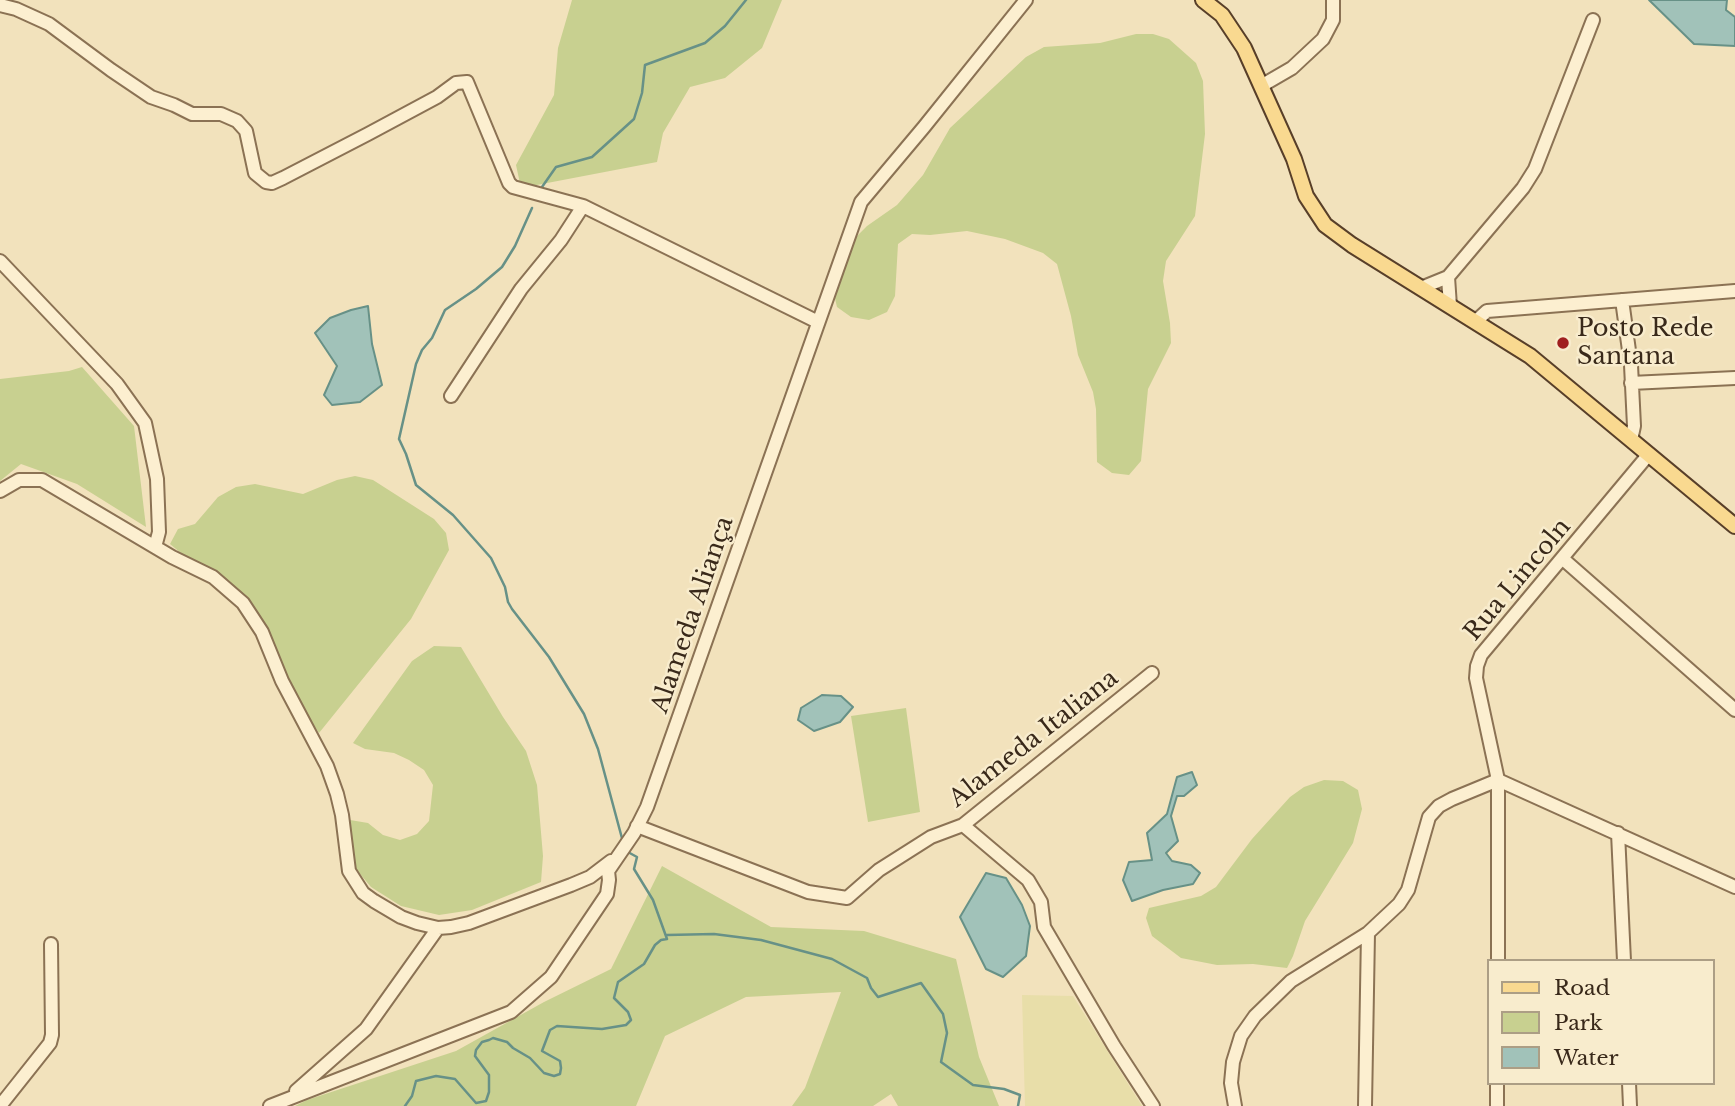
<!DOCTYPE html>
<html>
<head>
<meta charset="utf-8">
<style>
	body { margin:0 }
	#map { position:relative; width:1735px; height:1106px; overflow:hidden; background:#f2e2bc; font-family:"Libre Baskerville",serif }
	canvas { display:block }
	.legend { position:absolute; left:1487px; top:959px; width:228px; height:126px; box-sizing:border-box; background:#f8eccd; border:2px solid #ac9e85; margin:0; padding:9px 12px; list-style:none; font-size:21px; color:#39291a }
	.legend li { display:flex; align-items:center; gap:14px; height:35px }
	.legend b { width:35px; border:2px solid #ac9e85 }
</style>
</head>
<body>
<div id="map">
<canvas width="1735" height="1106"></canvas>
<ul class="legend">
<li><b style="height:9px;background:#f9d990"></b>Road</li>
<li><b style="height:19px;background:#c8d090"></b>Park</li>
<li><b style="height:19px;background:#a1c2b9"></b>Water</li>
</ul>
</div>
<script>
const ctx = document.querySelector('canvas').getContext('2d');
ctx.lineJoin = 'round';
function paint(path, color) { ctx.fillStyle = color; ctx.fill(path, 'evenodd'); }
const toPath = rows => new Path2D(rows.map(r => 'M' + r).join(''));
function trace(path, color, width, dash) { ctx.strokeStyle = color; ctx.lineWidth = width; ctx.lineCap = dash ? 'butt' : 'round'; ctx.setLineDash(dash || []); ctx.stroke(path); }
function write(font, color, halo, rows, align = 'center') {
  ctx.font = font + ' "Libre Baskerville",serif'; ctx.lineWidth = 5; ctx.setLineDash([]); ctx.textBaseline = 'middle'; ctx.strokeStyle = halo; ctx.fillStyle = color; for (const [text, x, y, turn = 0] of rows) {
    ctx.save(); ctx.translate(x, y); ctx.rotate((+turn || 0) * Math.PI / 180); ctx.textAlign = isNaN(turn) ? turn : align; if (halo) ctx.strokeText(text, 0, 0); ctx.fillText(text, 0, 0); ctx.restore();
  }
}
const farmland = toPath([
	[1022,995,1073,996,1142,1106,1025,1106]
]);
const green = toPath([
	[572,0,782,0,762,48,725,78,690,87,663,133,657,162,521,188,516,165,554,95,558,48],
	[1136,34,1153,34,1169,39,1196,63,1203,81,1205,134,1195,216,1166,261,1163,281,1170,323,1171,343,1148,389,1141,461,1129,475,1112,473,1097,462,1096,409,1093,392,1078,355,1071,316,1057,264,1043,253,1005,239,967,231,930,235,912,234,898,244,895,296,887,312,869,320,851,317,837,307,833,290,846,254,854,239,867,226,897,205,923,175,950,128,1026,57,1044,47,1100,43],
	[82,367,134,426,146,527,77,484,21,464,0,481,0,379,69,371],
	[355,476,373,480,434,519,446,533,449,550,411,619,319,733,302,708,258,617,170,544,178,529,195,524,218,497,236,487,255,484,303,494,337,480],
	[434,646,461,647,503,717,526,751,537,785,543,856,541,882,472,910,439,915,401,906,371,887,355,868,349,837,350,820,368,823,383,835,400,840,417,834,429,821,433,785,424,770,409,760,394,753,365,749,353,743,412,661],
	[906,708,920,812,868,822,851,716],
	[1324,780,1343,781,1358,790,1362,809,1353,843,1305,921,1293,956,1287,968,1253,964,1217,965,1181,958,1152,936,1146,918,1149,908,1201,896,1216,887,1252,839,1290,797,1304,787],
	[662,866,771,927,864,931,956,959,979,1057,999,1106,898,1106,891,1094,873,1106,792,1106,805,1088,841,992,746,997,665,1036,636,1106,295,1106,307,1100,456,1051,544,1002,611,969]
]);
const water = toPath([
	[1649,0,1727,0,1726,10,1735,17,1735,46,1694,44,1649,0],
	[368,306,372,344,382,385,360,402,332,405,324,395,337,366,315,333,330,318,351,310,368,306],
	[822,695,841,696,853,707,840,722,814,731,798,720,801,708,822,695],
	[1192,772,1197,785,1184,796,1177,796,1171,816,1178,841,1166,853,1172,861,1191,865,1200,873,1193,884,1163,890,1132,901,1123,880,1129,862,1152,860,1147,833,1167,814,1177,777,1192,772],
	[986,873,1006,878,1022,905,1030,926,1026,956,1003,977,986,969,960,917,986,873]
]);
const stream = toPath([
	[542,187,556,167,592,157,634,119,642,93,645,65,705,43,725,26,746,0],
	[532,208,515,246,502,267,476,289,445,310,432,338,422,350,416,364,399,439,406,454,416,485,453,515,491,558,505,587,508,602,512,609,549,657,584,714,598,749,623,842],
	[667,935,714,934,761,940,832,959,867,978,871,988,878,997,921,983,943,1014,947,1033,941,1062,973,1085,1004,1089,1020,1095,1018,1106],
	[405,1106,412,1096,416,1081,436,1076,455,1079,476,1103,486,1101,489,1092,489,1075,475,1056,476,1050,482,1042,489,1040,493,1038,507,1042,513,1048,530,1058,544,1073,554,1076,560,1074,561,1068,560,1061,542,1051,550,1030,557,1026,602,1029,626,1025,631,1020,628,1012,614,998,618,982,644,964,655,945,661,940,667,939,653,900,634,869,637,857,626,851]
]);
const minor = toPath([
	[0,5,16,9,49,24,111,70,151,97,174,105,192,114,221,114,237,121,246,131,255,173,266,182,272,183,283,178,368,134,437,97,456,83,467,82,509,183,513,187,583,206,818,322],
	[1261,86,1292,68,1323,39,1333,20,1333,0],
	[0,261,117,384,145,423,157,479,159,532,155,547],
	[1448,277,1450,306],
	[1421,288,1448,277,1523,188,1535,169,1593,20],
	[1622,300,1631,365,1634,426,1631,440],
	[1475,322,1487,311,1735,291],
	[1631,383,1735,378],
	[451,396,521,289,561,240,583,206],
	[0,491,19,480,42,480,172,557,213,577,243,603,262,632,282,681,327,766,337,794,342,815,349,871,363,893,374,901,401,917,417,923,438,928,451,927,469,923,571,885,590,877,611,861],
	[1563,559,1735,710],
	[963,825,1028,880,1041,902,1044,927,1114,1046,1153,1106],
	[637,826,808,892,847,898,879,870,931,837,963,825,1152,673],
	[1618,833,1624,961],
	[1498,961,1498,780,1476,678,1477,666,1481,655,1649,454],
	[1629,1083,1630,1106],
	[296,1091,366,1029,438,928],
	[0,1106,50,1043,52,1035,51,944],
	[270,1106,511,1012,551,977,607,894,609,880,608,871,634,833,647,807,861,202,924,127,1026,0],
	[1235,1106,1231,1083,1233,1062,1241,1036,1255,1016,1291,981,1368,933,1399,904,1408,890,1429,817,1439,806,1452,799,1498,780,1735,887],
	[1365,1106,1368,933],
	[1497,1106,1497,1083]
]);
const major = toPath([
	[1203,0,1222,15,1244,48,1294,159,1306,196,1325,225,1352,245,1530,356,1735,526]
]);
const markers = [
	[1563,343,7,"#9f1f1f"]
];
const poiNames = [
	["Posto Rede",1577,329],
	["Santana",1577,357]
];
const streetNames = [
	["Rua Lincoln",1518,580,-50],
	["Alameda Aliança",693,615,-71],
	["Alameda Italiana",1034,739,-38]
];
paint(farmland, '#e8dea9');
paint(green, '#c8d090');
paint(water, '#a1c2b9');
trace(water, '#679187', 2);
trace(stream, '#679187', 2.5);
trace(minor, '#8b7254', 16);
trace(major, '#583f29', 18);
trace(minor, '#fcefd0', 12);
trace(major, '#f9d990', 14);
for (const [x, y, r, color] of markers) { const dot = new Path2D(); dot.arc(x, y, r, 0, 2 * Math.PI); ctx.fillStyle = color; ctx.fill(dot); trace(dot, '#f8eccd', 2.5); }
write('24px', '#39291a', '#f8eccd', poiNames, 'left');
write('24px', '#39291a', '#f8eccd', streetNames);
</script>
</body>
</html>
